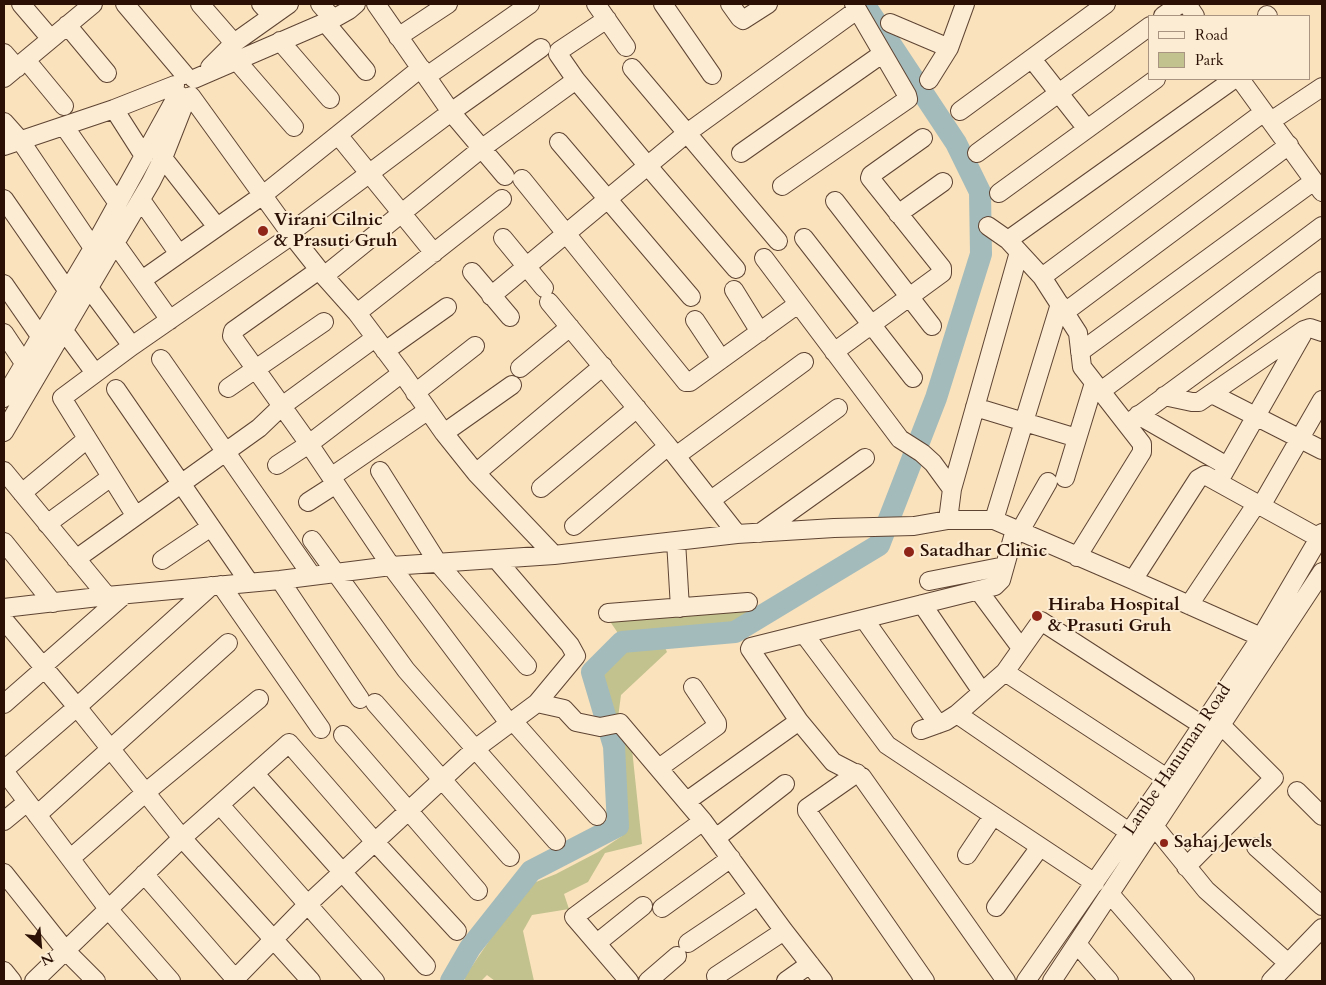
<!DOCTYPE html>
<html>
<head>
<meta charset="utf-8">
<style>
	body { margin:0 }
	#map { position:relative; width:1326px; height:985px; overflow:hidden; background:#fae2bc; font-family:Cardo,serif }
	canvas { display:block }
	.frame { position:absolute; inset:0; border:5px solid #2a1005; pointer-events:none }
	.legend { position:absolute; left:1148px; top:15px; width:162px; height:65px; box-sizing:border-box; background:#fcecd3; border:1px solid #a89481; margin:0; padding:6px 9px; list-style:none; font-size:15px; color:#2a1005 }
	.legend li { display:flex; align-items:center; gap:10px; height:25px }
	.legend b { width:25px; border:1px solid #a89481 }
	.north { position:absolute; left:15px; top:920px; width:50px; height:50px; -webkit-text-stroke:4px #fcecd3; paint-order:stroke; rotate:153deg; font-size:14px; font-weight:700; line-height:20px; text-align:center; color:#2a1005 }
	.north::after { content:''; display:block; margin:auto; width:18px; height:22px; background:#2a1005; clip-path:polygon(50% 0,100% 100%,50% 72%,0 100%) }
</style>
</head>
<body>
<div id="map">
<canvas width="1326" height="985"></canvas>
<div class="frame"></div>
<ul class="legend">
<li><b style="height:6px;background:#fcecd3"></b>Road</li>
<li><b style="height:14px;background:#c2c28e"></b>Park</li>
</ul>
<div class="north">N</div>
</div>
<script>
const ctx = document.querySelector('canvas').getContext('2d');
ctx.lineJoin = 'round';
function paint(path, color) { ctx.fillStyle = color; ctx.fill(path, 'evenodd'); }
const toPath = rows => new Path2D(rows.map(r => 'M' + r).join(''));
function trace(path, color, width, dash) { ctx.strokeStyle = color; ctx.lineWidth = width; ctx.lineCap = dash ? 'butt' : 'round'; ctx.setLineDash(dash || []); ctx.stroke(path); }
function write(font, color, halo, rows, align = 'center') {
  ctx.font = font + ' Cardo,serif'; ctx.lineWidth = 4; ctx.setLineDash([]); ctx.textBaseline = 'middle'; ctx.strokeStyle = halo; ctx.fillStyle = color; for (const [text, x, y, turn = 0] of rows) {
    ctx.save(); ctx.translate(x, y); ctx.rotate((+turn || 0) * Math.PI / 180); ctx.textAlign = isNaN(turn) ? turn : align; if (halo) ctx.strokeText(text, 0, 0); ctx.fillText(text, 0, 0); ctx.restore();
  }
}
const green = toPath([
	[748,611,747,624,622,639,609,620],
	[662,641,667,652,621,695,616,733,632,749,642,844,605,853,588,882,564,894,569,909,532,915,523,931,534,981,495,981,487,975,481,981,466,981,464,978,470,969,517,900,531,884,556,874,598,852,622,836,624,793,613,742,602,707,603,670,627,648]
]);
const river = toPath([
	[451,981,470,948,531,871,618,826,614,746,592,672,622,642,735,632,879,545,936,398,981,254,980,192,956,143,864,4]
]);
const minor = toPath([
	[21,4,51,39],
	[125,4,185,75],
	[200,4,234,43],
	[261,4,272,16],
	[320,4,333,19],
	[376,4,451,112,505,176],
	[596,4,626,47],
	[663,4,712,75],
	[730,4,740,18,743,20,768,4],
	[1187,4,1195,16],
	[1267,15,1268,16],
	[1163,16,1180,4],
	[607,19,559,51,558,54,576,80,647,165,736,269],
	[325,22,366,71],
	[890,23,949,48],
	[67,25,107,73],
	[398,37,448,4],
	[280,41,330,99],
	[4,53,17,68],
	[1032,59,1087,129],
	[26,60,64,106],
	[236,60,294,127],
	[210,67,234,43,289,4],
	[632,68,778,241],
	[427,76,530,4],
	[4,78,93,4],
	[194,79,333,19,349,10,356,4],
	[1240,79,1322,192],
	[929,80,949,48,965,4],
	[191,96,290,233,324,276,357,313,402,373,444,433,476,473,554,555],
	[114,109,144,156],
	[960,111,1106,4],
	[1271,121,1322,87],
	[4,122,20,140,93,248],
	[64,126,117,202],
	[338,135,434,253],
	[559,142,691,297],
	[4,146,114,109,175,85],
	[741,153,882,54],
	[977,153,1150,26],
	[163,158,217,227],
	[522,179,686,382,690,382,798,304],
	[782,186,908,99,907,95,854,4],
	[999,193,1156,79],
	[4,199,67,290],
	[141,200,179,254],
	[835,201,932,326],
	[898,214,943,182],
	[988,226,1008,240,1042,277,1078,333,1082,367,1142,444,1142,452,1077,557],
	[290,233,451,112,541,48],
	[503,238,544,288],
	[804,238,913,378],
	[1008,240,1234,79],
	[115,243,170,320],
	[764,258,900,439,922,453,933,463,952,489],
	[319,270,233,331,232,336,309,444,391,566,509,723],
	[472,272,510,317],
	[324,276,481,149,576,80],
	[1042,277,1264,112],
	[142,280,263,195,421,68],
	[4,284,40,336],
	[89,288,132,346],
	[734,290,760,332],
	[491,296,687,133,857,10],
	[549,302,668,446,737,534],
	[1065,312,1289,145],
	[357,313,502,199],
	[695,320,721,359],
	[64,331,95,373],
	[4,333,24,363],
	[385,351,447,307],
	[834,352,942,273,942,268,870,178,871,175,923,138],
	[1080,352,1314,181],
	[161,359,312,576],
	[520,368,570,327],
	[228,388,324,322],
	[116,389,249,582],
	[1101,391,1322,226],
	[415,393,475,346],
	[1212,394,1322,450],
	[1164,396,1192,402,1199,402,1304,330,1310,328,1322,332],
	[4,398,93,248,178,94],
	[975,407,1077,438],
	[1138,415,1227,466],
	[1127,424,1322,281],
	[4,432,151,182,163,158,187,97],
	[444,433,512,385],
	[676,456,804,362],
	[277,465,309,444,402,373],
	[4,471,107,596],
	[380,471,438,563,527,666],
	[476,473,603,366],
	[331,477,427,411],
	[1065,478,1094,383],
	[1219,481,1302,335],
	[541,488,637,408],
	[22,493,87,439],
	[711,500,838,408],
	[308,502,336,484],
	[1261,506,1322,400],
	[135,515,62,398,132,346,292,235],
	[948,520,952,489,1019,252],
	[994,520,1060,304],
	[47,524,111,477],
	[574,526,668,446],
	[1020,531,1048,482],
	[760,533,865,458],
	[312,540,406,670,556,841],
	[676,541,680,608],
	[4,542,53,603],
	[76,559,259,428,282,406,375,338],
	[496,559,570,645,576,656,537,703],
	[162,560,211,527],
	[280,580,360,699],
	[1133,580,1198,479,1205,475,1319,538],
	[929,581,1005,566],
	[221,585,321,729],
	[978,590,1021,648],
	[922,604,982,692],
	[1189,605,1257,503],
	[4,608,107,596,280,580,391,566,554,555,737,534,834,528,914,526,948,520,994,520,1133,580,1261,637,1274,645],
	[608,613,748,602],
	[864,619,938,724],
	[4,620,77,707,182,838,311,981],
	[804,634,887,745,1095,883],
	[43,666,124,595],
	[1005,672,1167,778],
	[375,703,510,857],
	[4,704,45,668],
	[957,714,1129,832],
	[513,721,597,816],
	[921,730,946,721,957,714,1005,672,1041,621,1202,725],
	[343,735,478,891],
	[659,768,717,726,717,723,693,687],
	[4,770,77,707,211,586],
	[4,771,109,910,171,981],
	[857,773,807,808,807,811,925,981],
	[255,774,426,966],
	[1297,791,1322,816],
	[687,801,799,721],
	[220,805,375,981],
	[37,815,228,643],
	[4,821,27,802],
	[1154,826,1206,890,1288,963],
	[716,838,785,784],
	[1256,847,1322,906],
	[967,855,993,816],
	[71,858,145,793,259,699],
	[1186,867,1274,778,1221,725],
	[4,873,66,951,96,981],
	[144,874,237,981],
	[1110,894,1185,981],
	[996,907,1040,847],
	[662,908,731,858],
	[597,943,643,906],
	[688,943,758,896],
	[1077,944,1109,981],
	[4,971,12,981],
	[716,976,784,931],
	[34,981,182,838,289,743,375,842,457,931],
	[233,981,308,904,475,749,537,703,564,709,576,722,600,727,620,723,703,821,784,931,823,981],
	[629,981,574,917,703,821],
	[648,981,677,956],
	[786,981,810,964],
	[1006,981,862,777,833,762,799,721,750,649,751,647,995,586,1001,580,1015,530],
	[1026,981,1167,778,1261,637,1322,533],
	[1052,981,1322,572],
	[1271,981,1322,928]
]);
const markers = [
	[263,231,6,"#8f2418"],
	[909,552,6,"#8f2418"],
	[1037,616,6,"#8f2418"],
	[1164,843,5,"#8f2418"]
];
const poiNames = [
	["Virani Cilnic",274,221],
	["& Prasuti Gruh",274,242],
	["Satadhar Clinic",920,552],
	["Hiraba Hospital",1048,606],
	["& Prasuti Gruh",1048,627],
	["Sahaj Jewels",1174,843]
];
const streetNames = [
	["Lambe Hanuman Road",1178,760,-56]
];
paint(green, '#c2c28e');
trace(river, '#a3bbbb', 22);
trace(minor, '#5e4433', 20);
trace(minor, '#fcecd3', 18);
for (const [x, y, r, color] of markers) { const dot = new Path2D(); dot.arc(x, y, r, 0, 2 * Math.PI); ctx.fillStyle = color; ctx.fill(dot); trace(dot, '#fcecd3', 2); }
write('bold 18px', '#2a1005', '#fcecd3', poiNames, 'left');
write('18px', '#2a1005', '#fcecd3', streetNames);
</script>
</body>
</html>
